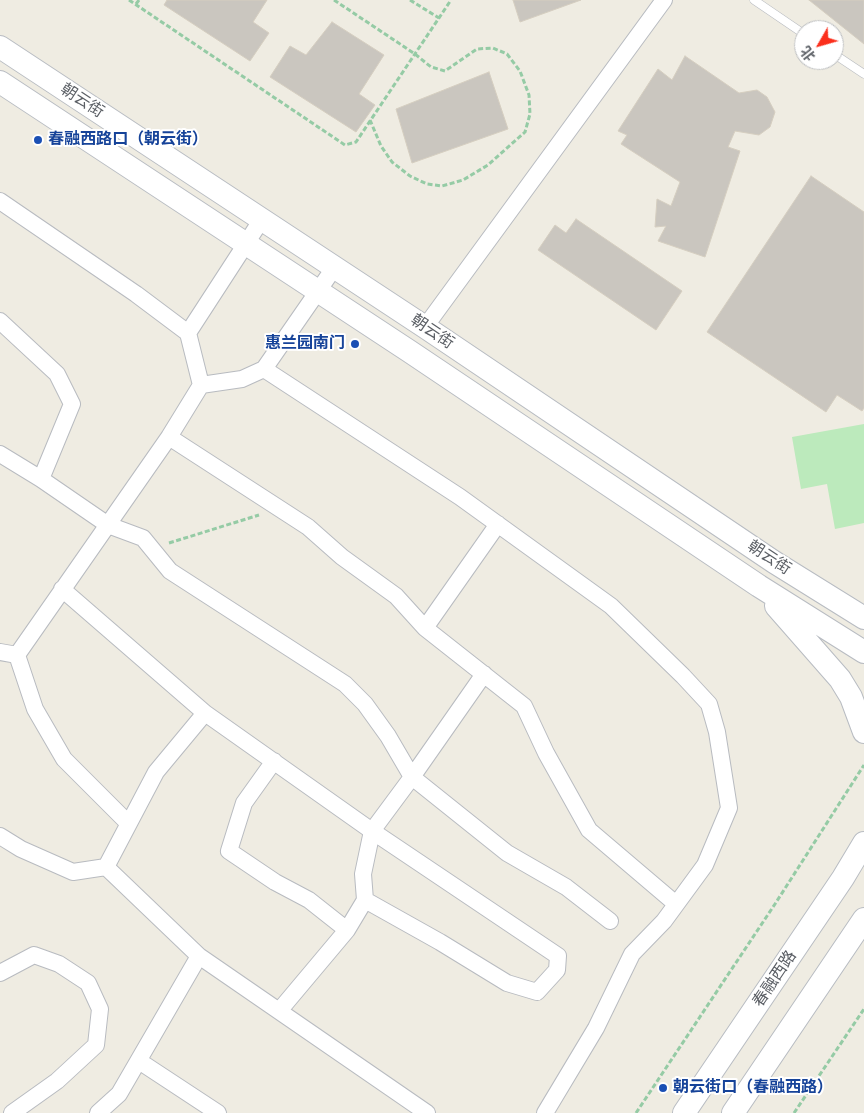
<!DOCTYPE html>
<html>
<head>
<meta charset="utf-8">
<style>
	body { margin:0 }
	#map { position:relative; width:864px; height:1113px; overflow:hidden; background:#efece2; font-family:"Space Grotesk","Noto Sans SC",sans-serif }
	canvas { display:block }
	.north { position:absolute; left:794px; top:20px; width:50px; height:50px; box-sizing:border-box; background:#fff; border:1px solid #bdbfc1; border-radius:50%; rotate:232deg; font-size:14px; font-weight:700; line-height:20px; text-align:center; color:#5b5f65 }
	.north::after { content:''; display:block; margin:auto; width:18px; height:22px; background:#fb2f1c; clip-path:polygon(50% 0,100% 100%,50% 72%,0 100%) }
</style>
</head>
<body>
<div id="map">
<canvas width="864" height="1113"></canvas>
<div class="north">北</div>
</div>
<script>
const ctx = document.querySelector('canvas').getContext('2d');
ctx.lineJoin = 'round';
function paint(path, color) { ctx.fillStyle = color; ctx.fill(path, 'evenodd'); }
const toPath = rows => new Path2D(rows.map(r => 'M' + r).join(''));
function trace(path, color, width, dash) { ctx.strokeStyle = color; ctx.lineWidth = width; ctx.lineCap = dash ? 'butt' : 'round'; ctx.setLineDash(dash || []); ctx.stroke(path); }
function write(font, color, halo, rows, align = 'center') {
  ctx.font = font + ' "Space Grotesk","Noto Sans SC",sans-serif'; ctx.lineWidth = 4; ctx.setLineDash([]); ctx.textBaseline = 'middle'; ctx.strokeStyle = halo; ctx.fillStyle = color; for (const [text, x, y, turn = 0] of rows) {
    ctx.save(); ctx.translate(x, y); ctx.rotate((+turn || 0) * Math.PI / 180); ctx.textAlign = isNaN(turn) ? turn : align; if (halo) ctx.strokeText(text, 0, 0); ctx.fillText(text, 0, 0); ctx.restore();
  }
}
const green = toPath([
	[864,424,864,523,835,529,827,484,801,489,792,437]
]);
const building = toPath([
	[167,0,267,0,253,22,269,33,250,61,164,5,167,0],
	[513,0,581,0,520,22,513,0],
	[809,0,864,0,864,44,809,0],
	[332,22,384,55,359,94,375,105,356,132,270,77,290,46,306,55,332,22],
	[685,56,739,93,757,90,767,97,775,112,770,127,759,135,735,131,728,147,740,151,705,257,658,241,666,226,655,227,657,199,671,206,680,182,621,144,627,135,618,131,658,69,672,80,685,56],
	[489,72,508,129,412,163,396,109,489,72],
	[811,176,864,212,864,408,862,411,837,395,826,412,707,332,811,176],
	[576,219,682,291,656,330,538,250,555,225,566,233,576,219]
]);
const path = toPath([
	[129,0,345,145,356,142,451,0],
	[334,0,415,54,431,67,445,71,477,49,493,48,507,54,520,71,529,95,530,114,525,132,488,165,463,180,442,186,427,184,410,176,392,162,381,146,370,120],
	[410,0,439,18],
	[136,4,139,0],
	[169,543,259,515],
	[636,1113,775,904,864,765],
	[794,1113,864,1009]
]);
const lane = toPath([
	[754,0,804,34],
	[834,54,864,74]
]);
const street = toPath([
	[0,201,136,294,188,333],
	[0,321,57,374,72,404,41,479],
	[425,327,664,0],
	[264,369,460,497,611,606,683,676,709,704,717,732,729,808,705,865,664,921,632,954,596,1028,545,1113],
	[201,385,242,379,264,369,334,268],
	[169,437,308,527,342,557,396,596,425,628,524,706,546,753,589,830,676,904],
	[0,454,41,479,108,525,143,538,170,571,345,684,365,704,388,736,412,777,507,853,566,887,610,921],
	[62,589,205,713,372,831,558,956,557,970,537,992,507,983,440,942,365,900],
	[425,628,498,524],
	[0,652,17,655],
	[17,655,169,437,201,385,188,333,262,219],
	[17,655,35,709,64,759,128,823],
	[274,761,244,803,229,851,275,882,309,900,347,930],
	[0,836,21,849,73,872,106,867,199,956,427,1113],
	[106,867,156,772,205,713],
	[0,973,34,955,59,964,88,983,100,1009,96,1045,57,1081,12,1113],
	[279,1011,347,930,365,900,363,874,372,831,412,777,484,674],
	[139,1061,218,1113],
	[98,1113,119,1094,199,956]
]);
const secondary = toPath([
	[0,47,425,327,774,562,864,618],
	[0,82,409,351,759,586,864,652],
	[776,606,840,679,851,697,864,732],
	[684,1113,843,878,864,843],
	[733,1113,864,919]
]);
const markers = [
	[38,140,5,"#1a4fb4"],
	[355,344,5,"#1a4fb4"],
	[663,1088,5,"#1a4fb4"]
];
const streetNames = [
	["朝云街",82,101,33],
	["朝云街",432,332,34],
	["朝云街",769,558,33],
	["春融西路",775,979,-56]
];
const transitNames = [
	["春融西路口（朝云街）",48,140],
	["惠兰园南门",345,344,"right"],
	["朝云街口（春融西路）",673,1088]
];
paint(green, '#bceabc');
paint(building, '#cac6bf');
trace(building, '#d5cec0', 1);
trace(lane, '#b8bbc0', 9);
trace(street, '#b8bbc0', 18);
trace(secondary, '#b8bcc2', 24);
trace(path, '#95cba5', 3, [5, 2.5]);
trace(lane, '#fff', 8);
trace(street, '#fff', 16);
trace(secondary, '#fff', 22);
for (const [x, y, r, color] of markers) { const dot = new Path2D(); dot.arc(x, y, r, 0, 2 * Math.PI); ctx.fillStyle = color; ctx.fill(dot); trace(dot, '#fff', 2); }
write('16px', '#5b5f65', '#fff', streetNames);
write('bold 16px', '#164399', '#fff', transitNames, 'left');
</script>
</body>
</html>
